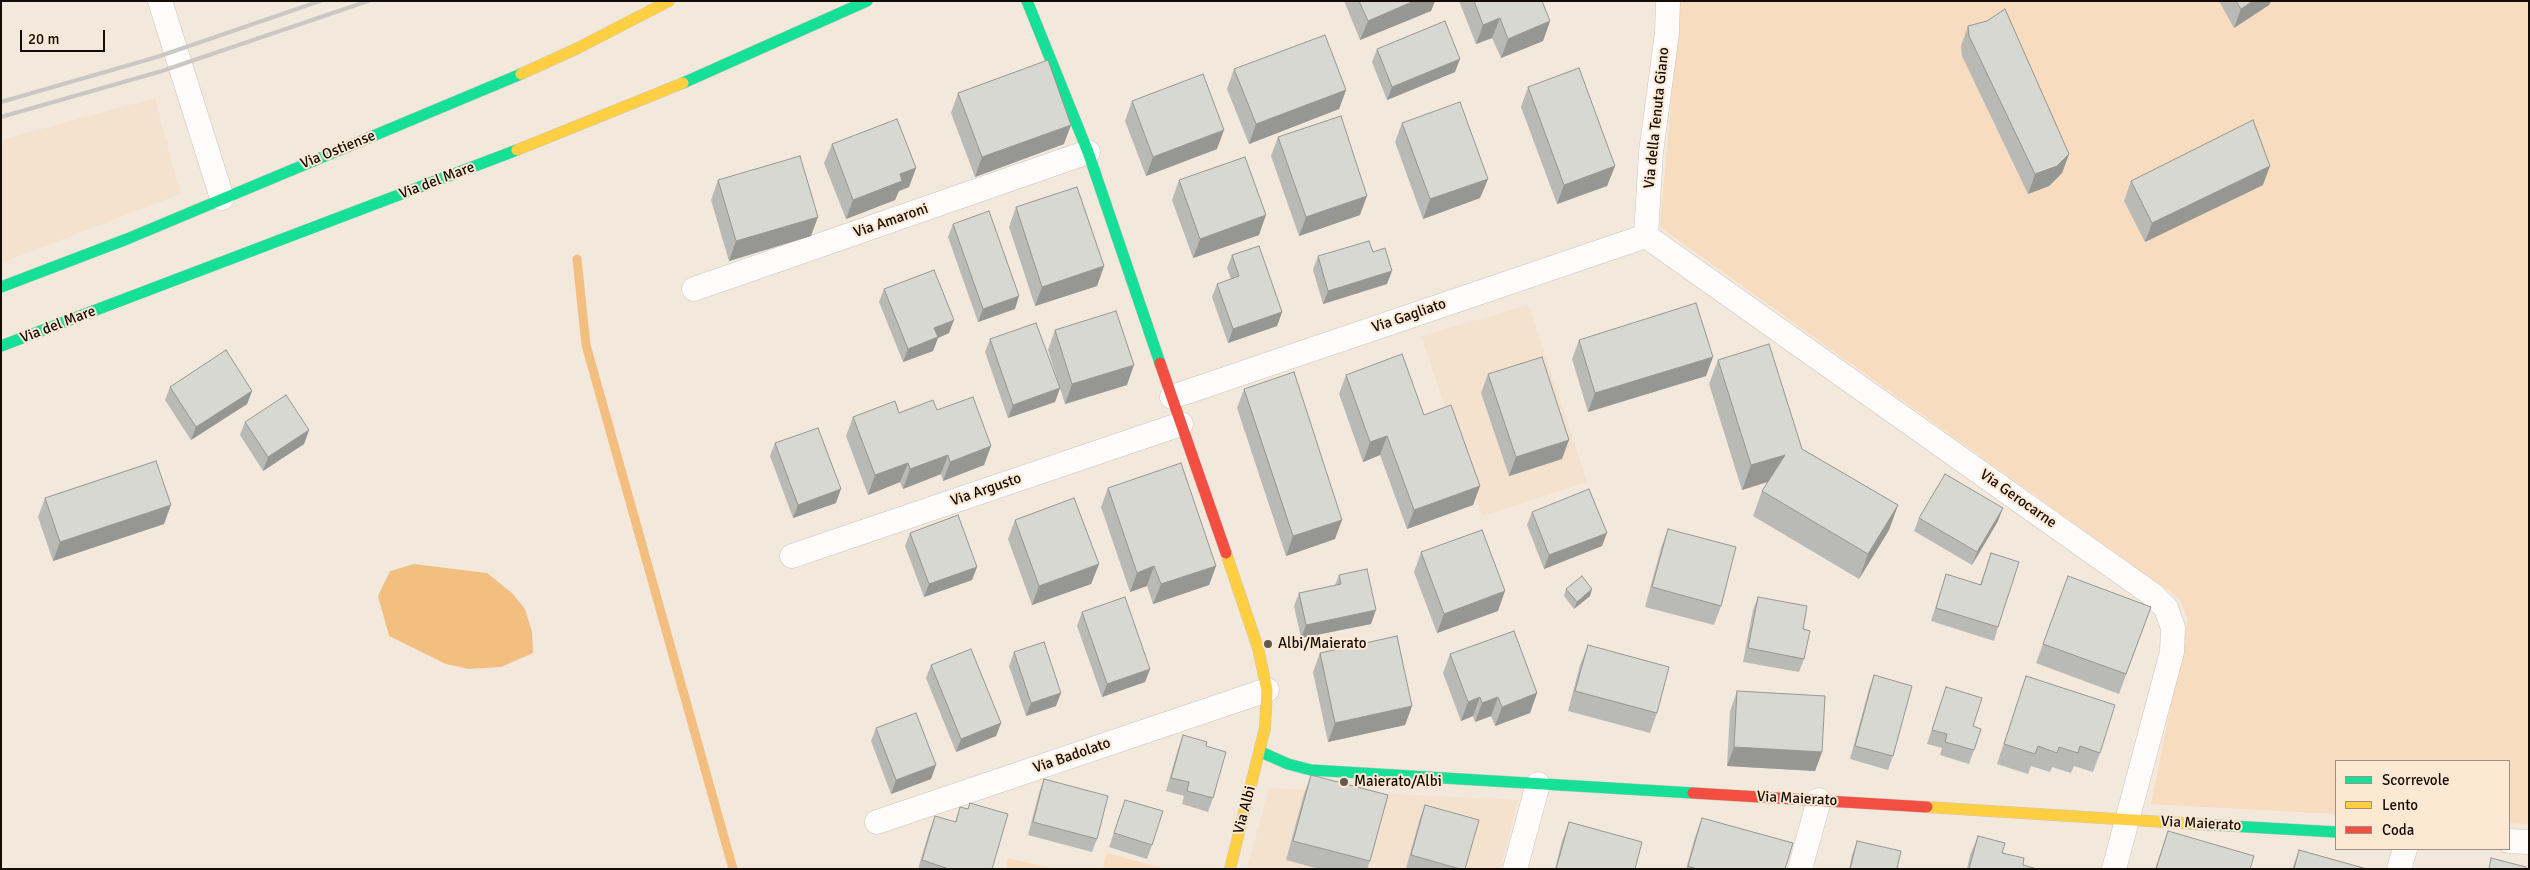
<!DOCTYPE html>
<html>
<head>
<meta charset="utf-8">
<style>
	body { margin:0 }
	#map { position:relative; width:2530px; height:870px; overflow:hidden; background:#f3e8dc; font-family:Signika,sans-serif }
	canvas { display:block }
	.frame { position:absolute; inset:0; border:2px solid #140d07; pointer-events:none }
	.legend { position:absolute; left:2335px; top:760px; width:175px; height:90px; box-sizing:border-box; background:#fce8d3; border:1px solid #9f9081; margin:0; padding:6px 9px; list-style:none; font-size:15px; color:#140d07 }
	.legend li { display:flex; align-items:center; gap:10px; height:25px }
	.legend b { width:25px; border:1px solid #9f9081 }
	.scale { position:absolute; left:20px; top:30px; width:85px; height:22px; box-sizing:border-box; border:2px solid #140d07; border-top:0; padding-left:6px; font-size:15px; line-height:18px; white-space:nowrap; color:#140d07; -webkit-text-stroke:4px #fce8d3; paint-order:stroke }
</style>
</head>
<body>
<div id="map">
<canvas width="2530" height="870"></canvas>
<div class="frame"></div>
<ul class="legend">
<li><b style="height:6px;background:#16e098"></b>Scorrevole</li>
<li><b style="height:6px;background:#ffcf43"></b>Lento</li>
<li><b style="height:6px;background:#f24e42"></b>Coda</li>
</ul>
<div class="scale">20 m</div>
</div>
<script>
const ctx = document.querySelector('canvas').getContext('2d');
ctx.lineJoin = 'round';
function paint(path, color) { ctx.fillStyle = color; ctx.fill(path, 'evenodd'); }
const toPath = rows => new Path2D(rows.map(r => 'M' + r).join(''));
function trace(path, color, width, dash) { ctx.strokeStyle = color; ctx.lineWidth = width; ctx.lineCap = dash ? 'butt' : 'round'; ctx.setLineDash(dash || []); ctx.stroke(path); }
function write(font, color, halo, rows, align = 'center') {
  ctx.font = font + ' Signika,sans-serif'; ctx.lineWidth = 4; ctx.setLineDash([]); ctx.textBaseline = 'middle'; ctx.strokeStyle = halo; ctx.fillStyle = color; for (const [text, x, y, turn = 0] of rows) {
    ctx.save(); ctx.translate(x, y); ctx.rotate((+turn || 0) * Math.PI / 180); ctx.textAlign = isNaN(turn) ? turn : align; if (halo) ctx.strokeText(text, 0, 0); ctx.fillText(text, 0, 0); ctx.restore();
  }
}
const built = toPath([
	[155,98,180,194,1,263,1,140],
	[1529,305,1587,482,1482,516,1421,336],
	[1269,788,1518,800,1500,869,1247,869]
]);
const green = toPath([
	[1680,1,2529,1,2529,824,2509,823,2509,761,2336,761,2336,814,2151,804,2188,620,2179,598,1660,227],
	[1106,853,1166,869,1103,869],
	[1008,858,1056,869,1006,869]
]);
const water = toPath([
	[414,564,487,573,512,593,525,609,532,632,533,653,501,667,469,669,446,664,389,636,378,596,390,571]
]);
const stream = toPath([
	[577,259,586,345,733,869]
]);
const street = toPath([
	[160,1,222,198],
	[1646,236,2153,595,2166,608,2173,628,2172,652,2114,869],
	[1646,236,1651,152,1667,33,1668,1],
	[694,289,1088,152],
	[1172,397,1646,236],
	[792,556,1181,424],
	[877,822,1267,690],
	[2509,841,2529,842],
	[1515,869,1538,784],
	[1800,869,1819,800],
	[2399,869,2405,849]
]);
const fast = toPath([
	[1027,1,1088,152,1160,363],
	[683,83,867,1],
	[1,287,127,239,521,74],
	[1,346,517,150],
	[1261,752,1288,764,1311,770,1693,793],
	[2196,824,2336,832]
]);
const slow = toPath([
	[521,74,576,49,669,1],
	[517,150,683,83],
	[1226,553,1258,648,1267,690,1265,728,1230,869],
	[1927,807,2196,824]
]);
const jam = toPath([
	[1160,363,1226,553],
	[1693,793,1927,807]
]);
const rail = toPath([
	[1,102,157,57,320,1],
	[1,117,162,71,368,1]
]);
const wall = toPath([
	[1344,1,1435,1,1431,11,1360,40],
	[1459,1,1542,1,1550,21,1543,41,1501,58,1492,38,1476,44],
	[2219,1,2271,1,2269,5,2234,28],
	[1968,26,2069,154,2062,173,2049,186,2028,194,1962,56,1961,46],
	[1377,49,1455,72,1387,100,1372,62],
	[1234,69,1346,90,1339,109,1249,144,1227,89],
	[1528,87,1615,166,1607,186,1557,204,1521,107],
	[958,93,1064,144,975,177,951,113],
	[1132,101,1217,149,1146,176,1125,121],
	[1402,123,1488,179,1480,198,1423,219,1395,142],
	[1278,137,1360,215,1299,236,1271,156],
	[832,144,916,168,909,187,899,191,895,200,846,219,824,163],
	[718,180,811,236,729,261,711,200],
	[1179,180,1259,235,1193,258,1172,200],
	[2131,181,2263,185,2145,242,2124,201],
	[1016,207,1104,266,1097,286,1035,306,1009,227],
	[953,224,1015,309,978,322,948,237],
	[1373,252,1387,284,1323,304,1313,270,1318,256],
	[1232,255,1282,312,1277,326,1228,343,1212,297,1217,284,1231,279,1227,268],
	[884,289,949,333,938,338,933,351,903,362,879,302],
	[1055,330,1127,385,1065,404,1048,350],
	[990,339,1060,388,1055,402,1008,418,985,352],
	[1579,340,1706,376,1588,412,1572,359],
	[1718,360,1802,449,1898,505,1889,530,1859,579,1753,516,1762,491,1768,482,1742,490,1709,384],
	[1488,374,1562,459,1509,476,1481,393],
	[1346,375,1424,415,1480,486,1473,505,1407,529,1380,455,1363,462,1339,394],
	[170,387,252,391,247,404,191,440,165,400],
	[1244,389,1335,539,1286,556,1237,408],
	[937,410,991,446,984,465,943,481,941,474,903,489,900,482,868,495,846,436,853,417],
	[245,422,309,430,304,444,263,471,240,435],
	[775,443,836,503,793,518,770,456],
	[1108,488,1216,566,1209,585,1153,604,1147,586,1130,592,1101,507],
	[45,498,164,524,53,561,38,517],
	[1532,512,1602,546,1544,569,1527,525],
	[1919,518,1998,521,1972,565,1914,531],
	[1015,520,1099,564,1091,584,1032,605,1008,539],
	[1668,529,1721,606,1714,625,1645,607,1661,548],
	[910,533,977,567,972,580,924,597,905,546],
	[1421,552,1498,611,1437,633,1414,572],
	[1991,553,1998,627,1994,641,1931,621,1946,574,1980,585],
	[1339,575,1371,624,1301,638,1294,606,1299,593,1335,585],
	[2068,576,2151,607,2119,694,2036,663],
	[1566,589,1592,589,1590,596,1574,609,1564,596],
	[1758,597,1803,629,1804,659,1799,672,1743,662,1753,610],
	[1082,612,1150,669,1145,682,1102,697,1077,626],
	[1588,645,1657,713,1650,733,1568,711,1580,665],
	[1014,652,1056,706,1026,716,1009,666],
	[1320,653,1412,706,1405,725,1328,742,1313,672],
	[1450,654,1537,693,1530,713,1495,726,1491,716,1475,722,1473,716,1461,721,1443,673],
	[931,665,1001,723,996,736,956,752,926,678],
	[1874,675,1893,756,1888,770,1850,759,1869,689],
	[2026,676,2100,753,2093,772,2074,766,2071,773,2052,767,2050,772,2031,766,2028,774,1997,764],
	[1946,687,1973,726,1974,750,1969,764,1940,755,1942,748,1927,744],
	[1737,691,1822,752,1815,771,1727,766,1730,711],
	[876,728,931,779,891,794,871,741],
	[1183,735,1213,798,1208,812,1182,804,1184,796,1166,791,1178,749],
	[1311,775,1370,861,1367,869,1319,869,1286,860,1304,794],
	[1044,779,1097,839,1092,852,1028,835,1039,793],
	[1125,800,1152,845,1147,859,1109,847],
	[1425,805,1465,869,1406,868,1420,818],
	[960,807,992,869,918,869,928,835,935,816,955,822],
	[1702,818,1785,869,1686,869,1695,837],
	[1569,822,1635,869,1555,869,1562,841],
	[2168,831,2250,869,2155,869],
	[1978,836,2023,865,2037,869,1967,869,1970,855],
	[1857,841,1897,869,1849,869,1852,855],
	[2299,850,2367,869,2292,869]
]);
const shadedWall = toPath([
	[1414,1,1435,1,1431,11,1360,40,1368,21],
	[2253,1,2271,1,2269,5,2234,28,2241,9],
	[1500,18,1492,38,1476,44,1483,25],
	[1550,21,1543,41,1501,58,1508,39],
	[1460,59,1455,72,1387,100,1392,87],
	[1346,90,1339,109,1249,144,1256,124],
	[1071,125,1064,144,975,177,982,157],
	[1224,130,1217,149,1146,176,1153,157],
	[2069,154,2062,173,2049,186,2028,194,2035,174],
	[1615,166,1607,186,1557,204,1564,185],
	[2270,166,2263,185,2145,242,2152,223],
	[916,168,909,187,899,191,895,200,846,219,853,200,900,174],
	[1488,179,1480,198,1423,219,1430,199],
	[1367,196,1360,215,1299,236,1306,217],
	[1266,215,1259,235,1193,258,1200,239],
	[818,217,811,236,729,261,736,241],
	[1104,266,1097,286,1035,306,1042,287],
	[1392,271,1387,284,1323,304,1328,291],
	[1019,296,1015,309,978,322,983,309],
	[1282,312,1277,326,1228,343,1233,329],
	[954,320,949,333,938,338,933,351,903,362,908,349,934,328],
	[1713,357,1706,376,1588,412,1595,393],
	[1134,365,1127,385,1065,404,1072,384],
	[1060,388,1055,402,1008,418,1013,405],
	[252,391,247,404,191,440,196,427],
	[309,430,304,444,263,471,268,457],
	[1387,436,1380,455,1363,462,1370,442],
	[1569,440,1562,459,1509,476,1516,457],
	[991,446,984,465,943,481,950,462],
	[948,455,941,474,903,489,910,469],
	[1785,455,1776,479,1742,490,1751,465],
	[908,463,900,482,868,495,875,475],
	[1480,486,1473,505,1407,529,1414,510],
	[841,489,836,503,793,518,798,505],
	[171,505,164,524,53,561,60,542],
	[1898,505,1889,530,1859,579,1868,554],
	[2003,508,1998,521,1972,565,1977,552],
	[1342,520,1335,539,1286,556,1293,536],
	[1607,533,1602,546,1544,569,1549,555],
	[1099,564,1091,584,1032,605,1039,586],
	[1154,566,1147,586,1130,592,1137,573],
	[1216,566,1209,585,1153,604,1161,584],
	[977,567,972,580,924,597,929,584],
	[1592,589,1590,596,1574,609,1577,602],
	[1505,591,1498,611,1437,633,1444,614],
	[1376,610,1371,624,1301,638,1306,625],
	[1150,669,1145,682,1102,697,1107,684],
	[1061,693,1056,706,1026,716,1031,703],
	[1537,693,1530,713,1495,726,1502,707],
	[1480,697,1473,716,1461,721,1468,702],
	[1498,697,1491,716,1475,722,1482,703],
	[1412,706,1405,725,1328,742,1335,723],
	[1001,723,996,736,956,752,961,739],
	[1734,747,1822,752,1815,771,1727,766],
	[936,765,931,779,891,794,896,780]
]);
const building = toPath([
	[1359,1,1414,1,1368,21,1359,1],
	[1474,1,1542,1,1550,21,1508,39,1500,18,1483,25,1474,1],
	[2236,1,2253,1,2241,9,2236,1],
	[2005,9,2069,154,2057,166,2035,174,1969,36,1968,26,1987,21,2005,9],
	[1445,21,1460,59,1392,87,1377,49,1445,21],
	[1325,35,1346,90,1256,124,1234,69,1325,35],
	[1048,60,1071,125,982,157,958,93,1048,60],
	[1579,68,1615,166,1564,185,1528,87,1579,68],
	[1203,74,1224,130,1153,157,1132,101,1203,74],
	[1460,102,1488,179,1430,199,1402,123,1460,102],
	[1341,116,1367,196,1306,217,1278,137,1341,116],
	[897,119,916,168,900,174,902,181,853,200,832,144,897,119],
	[2253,120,2270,166,2152,223,2131,181,2253,120],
	[800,156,818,217,736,241,718,180,800,156],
	[1245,157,1266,215,1200,239,1179,180,1245,157],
	[1077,187,1104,266,1042,287,1016,207,1077,187],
	[989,211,1019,296,983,309,953,224,989,211],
	[1369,241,1373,252,1385,248,1392,271,1328,291,1318,256,1369,241],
	[1259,246,1282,312,1233,329,1217,284,1239,276,1232,255,1259,246],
	[934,270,954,320,934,328,938,337,908,349,884,289,934,270],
	[1696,303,1713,357,1595,393,1579,340,1696,303],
	[1116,311,1134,365,1072,384,1055,330,1116,311],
	[1036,323,1060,388,1013,405,990,339,1036,323],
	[1769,344,1802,449,1898,505,1868,554,1762,491,1785,455,1751,465,1718,360,1769,344],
	[226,350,252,391,196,427,170,387,226,350],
	[1402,354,1424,415,1451,405,1480,486,1414,510,1387,436,1370,442,1346,375,1402,354],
	[1542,357,1569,440,1516,457,1488,374,1542,357],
	[1294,372,1342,520,1293,536,1244,389,1294,372],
	[286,395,309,430,268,457,245,422,286,395],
	[973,397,991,446,950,462,948,455,910,469,908,463,875,475,853,417,895,401,899,413,933,400,937,410,973,397],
	[818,428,841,489,798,505,775,443,818,428],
	[156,461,171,505,60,542,45,498,156,461],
	[1181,463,1216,566,1161,584,1154,566,1137,573,1108,488,1181,463],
	[1945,474,2003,508,1977,552,1919,518,1945,474],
	[1589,489,1607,533,1549,555,1532,512,1589,489],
	[1074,498,1099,564,1039,586,1015,520,1074,498],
	[958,515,977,567,929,584,910,533,958,515],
	[1668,529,1736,547,1721,606,1652,587,1668,529],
	[1482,530,1505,591,1444,614,1421,552,1482,530],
	[1991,553,2019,562,1998,627,1936,608,1946,574,1981,585,1991,553],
	[1367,569,1376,610,1306,625,1299,593,1341,584,1339,575,1367,569],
	[1582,576,1592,589,1577,602,1566,589,1582,576],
	[2068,576,2151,607,2126,674,2043,644,2068,576],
	[1125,597,1150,669,1107,684,1082,612,1125,597],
	[1758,597,1807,606,1803,629,1810,631,1804,659,1748,648,1758,597],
	[1514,631,1537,693,1502,707,1498,697,1482,703,1480,697,1468,702,1450,654,1514,631],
	[1397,636,1412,706,1335,723,1320,653,1397,636],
	[1044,642,1061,693,1031,703,1014,652,1044,642],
	[1588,645,1669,667,1657,713,1575,691,1588,645],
	[971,649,1001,723,961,739,931,665,971,649],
	[1874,675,1912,686,1893,756,1855,746,1874,675],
	[2026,676,2115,705,2100,753,2080,746,2078,753,2059,747,2057,753,2038,746,2035,754,2004,744,2026,676],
	[1946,687,1982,698,1973,726,1981,729,1974,750,1945,742,1947,734,1932,730,1946,687],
	[1737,691,1825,696,1822,752,1734,747,1737,691],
	[916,713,936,765,896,780,876,728,916,713],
	[1183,735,1207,742,1206,746,1226,752,1213,798,1187,791,1189,782,1171,778,1183,735],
	[1311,775,1388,795,1370,861,1293,841,1311,775],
	[1044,779,1108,796,1097,839,1033,822,1044,779],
	[1125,800,1163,811,1152,845,1114,833,1125,800],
	[970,803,1008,814,992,869,949,869,922,860,935,816,956,822,960,807,968,809,970,803],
	[1425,805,1479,820,1465,869,1460,869,1411,855,1425,805],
	[1702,818,1793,843,1785,869,1697,869,1688,866,1702,818],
	[1569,822,1642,842,1635,869,1556,869,1569,822],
	[2168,831,2254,856,2250,869,2156,869,2168,831],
	[1978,836,2005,843,2002,853,2024,858,2023,865,2037,869,1969,869,1978,836],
	[1857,841,1901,851,1897,869,1850,869,1857,841],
	[2299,850,2367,869,2294,869,2299,850],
	[2491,858,2526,867,2525,869,2489,869,2491,858]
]);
const markers = [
	[1268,644,5,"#625a52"],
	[1344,782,5,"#625a52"]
];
const streetNames = [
	["Via della Tenuta Giano",1657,118,-84],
	["Via Ostiense",338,150,-22],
	["Via del Mare",437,181,-21],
	["Via Amaroni",891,221,-19],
	["Via Gagliato",1409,316,-19],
	["Via del Mare",58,325,-21],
	["Via Argusto",986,490,-19],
	["Via Gerocarne",2018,499,35],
	["Via Badolato",1072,756,-19],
	["Via Maierato",1797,799,3],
	["Via Albi",1245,810,-75],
	["Via Maierato",2201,824,3]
];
const poiNames = [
	["Albi/Maierato",1278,644],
	["Maierato/Albi",1354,782]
];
paint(built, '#f4e1ce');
paint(green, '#f7dcbf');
paint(water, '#f2bf81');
trace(stream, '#f2bf81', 9);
trace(street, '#cfc6bc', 25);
trace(fast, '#cfc6bc', 12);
trace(slow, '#cfc6bc', 12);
trace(jam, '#cfc6bc', 12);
trace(street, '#fdfcfa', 24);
trace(fast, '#16e098', 11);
trace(slow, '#ffcf43', 11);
trace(jam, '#f24e42', 11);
trace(rail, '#cac7c4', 4);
paint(wall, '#b9bab5');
paint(shadedWall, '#969793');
paint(building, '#d7d8d2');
trace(building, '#969793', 1);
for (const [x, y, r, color] of markers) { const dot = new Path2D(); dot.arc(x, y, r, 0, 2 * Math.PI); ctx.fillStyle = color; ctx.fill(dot); trace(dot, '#fce8d3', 2); }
write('15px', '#140d07', '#fce8d3', streetNames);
write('15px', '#140d07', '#fce8d3', poiNames, 'left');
</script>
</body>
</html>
